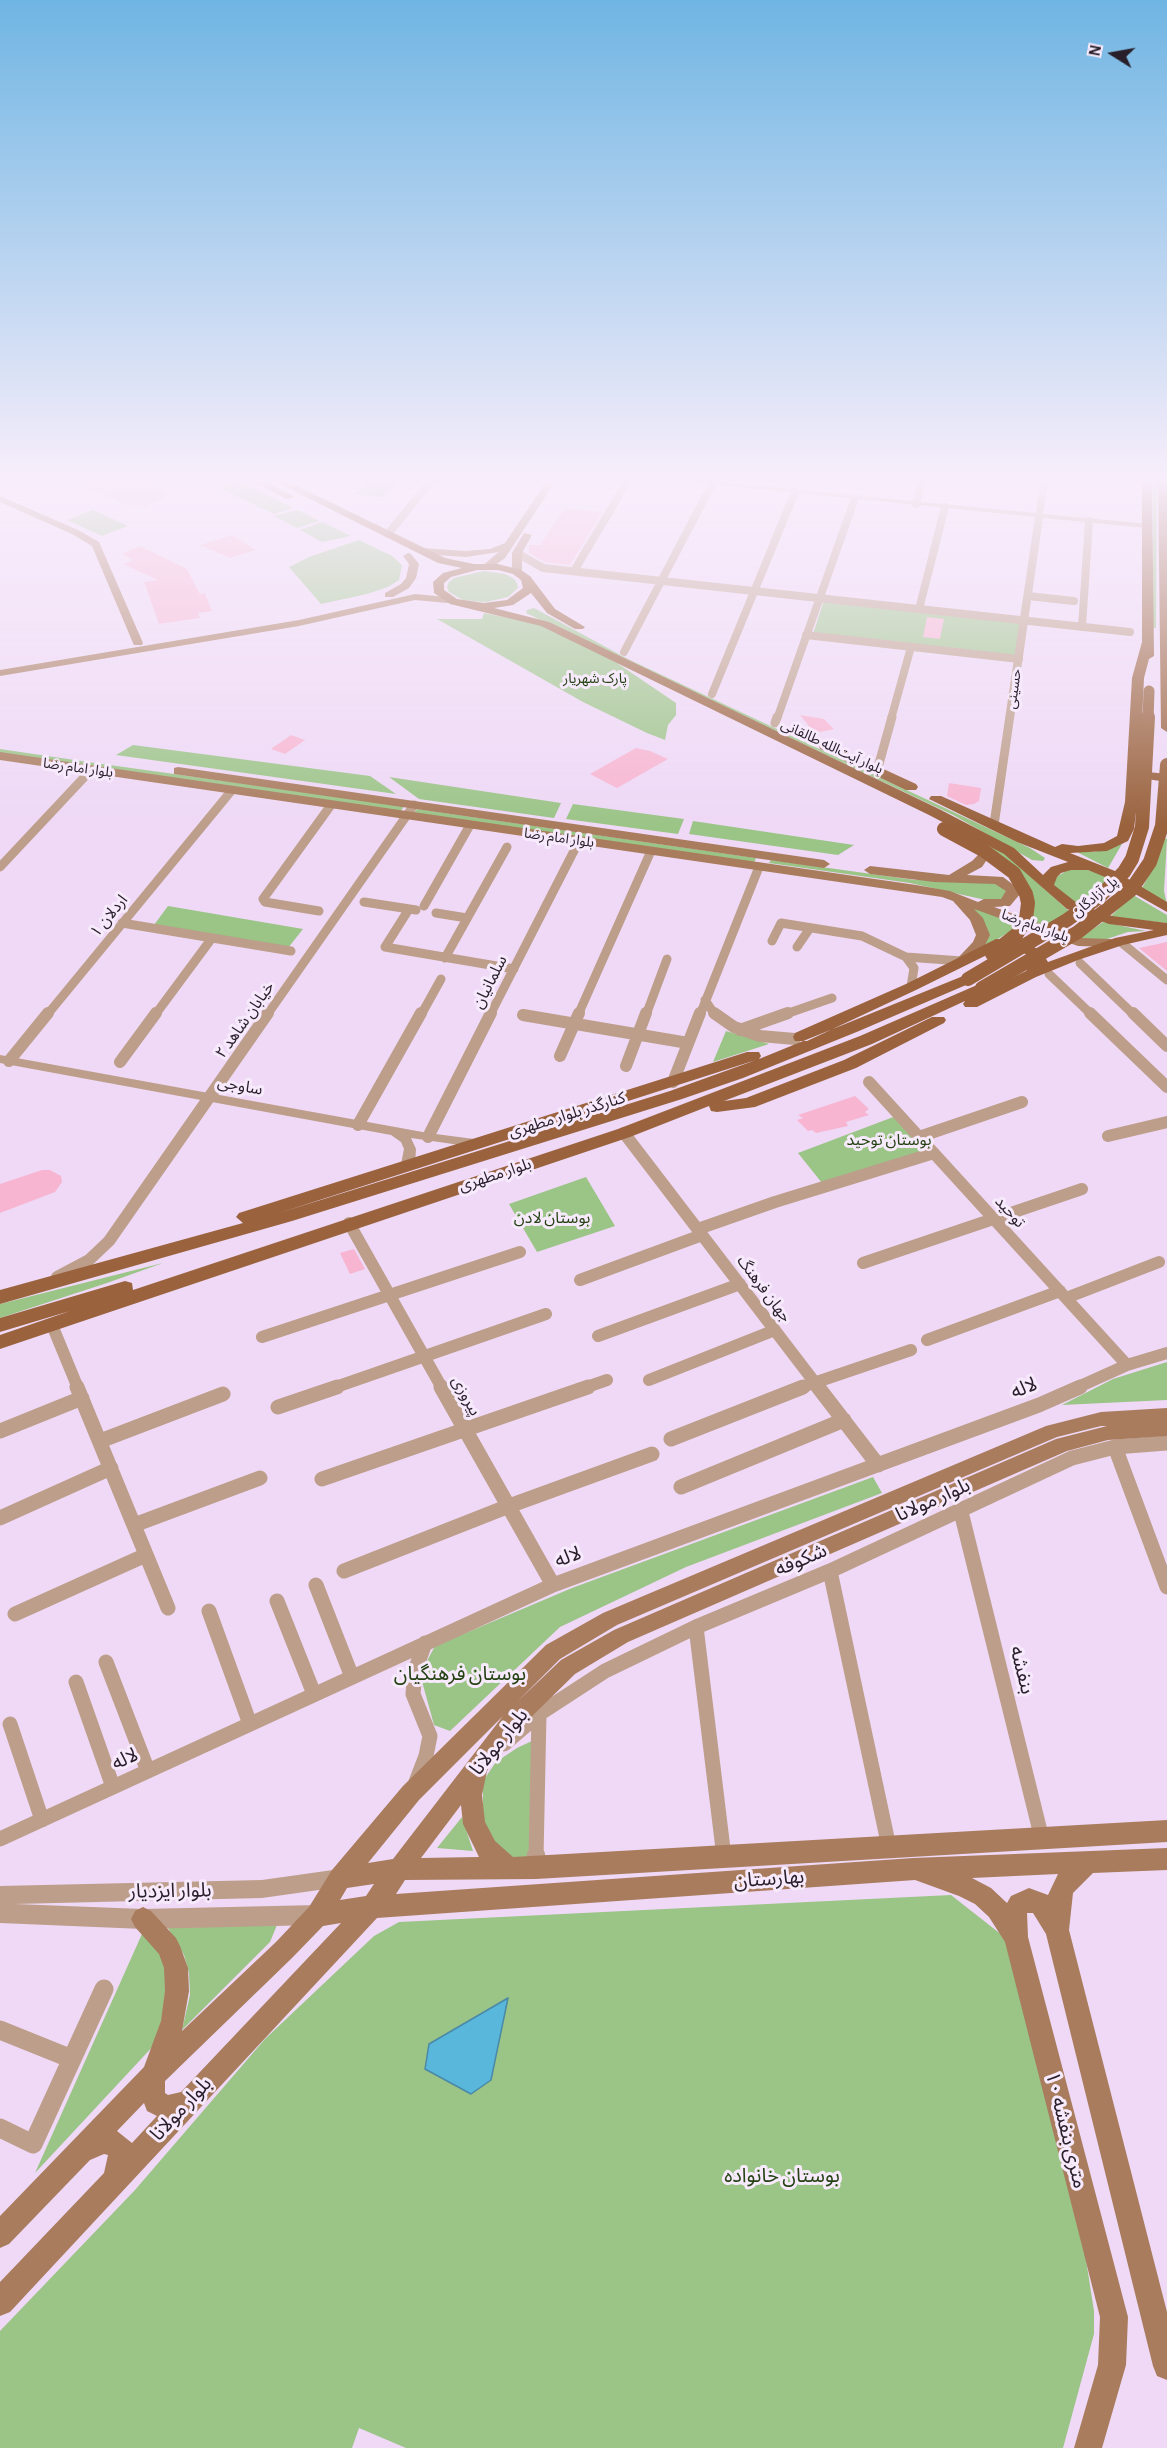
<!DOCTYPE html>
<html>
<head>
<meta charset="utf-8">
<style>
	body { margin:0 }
	#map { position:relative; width:1167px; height:2448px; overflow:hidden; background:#efd9f6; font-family:"Alegreya Sans",sans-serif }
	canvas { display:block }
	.north { position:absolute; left:1083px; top:24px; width:60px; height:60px; -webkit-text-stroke:4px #f7eafc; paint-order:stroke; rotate:281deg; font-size:16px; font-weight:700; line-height:24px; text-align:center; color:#281f2a }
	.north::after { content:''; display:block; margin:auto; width:21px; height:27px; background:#281f2a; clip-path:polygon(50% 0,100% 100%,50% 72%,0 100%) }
</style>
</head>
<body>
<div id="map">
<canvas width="1167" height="2448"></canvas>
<div class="north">N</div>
</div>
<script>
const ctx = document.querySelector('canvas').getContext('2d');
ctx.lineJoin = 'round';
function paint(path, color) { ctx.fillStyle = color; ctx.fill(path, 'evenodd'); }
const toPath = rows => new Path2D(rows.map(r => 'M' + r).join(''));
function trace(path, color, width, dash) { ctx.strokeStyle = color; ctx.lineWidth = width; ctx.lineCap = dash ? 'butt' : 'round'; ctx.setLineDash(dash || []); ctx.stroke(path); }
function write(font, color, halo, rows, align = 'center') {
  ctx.font = font + ' "Alegreya Sans","Noto Sans Arabic",sans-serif'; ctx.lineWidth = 6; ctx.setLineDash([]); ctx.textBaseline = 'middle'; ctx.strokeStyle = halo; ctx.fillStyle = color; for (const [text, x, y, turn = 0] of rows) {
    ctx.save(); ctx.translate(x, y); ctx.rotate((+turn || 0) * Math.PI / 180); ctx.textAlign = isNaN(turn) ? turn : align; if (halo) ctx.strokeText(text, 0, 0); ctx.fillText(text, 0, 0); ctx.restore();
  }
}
const green = toPath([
	[233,482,242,482,293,508,274,514,217,487],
	[367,482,398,482,384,497,355,494],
	[1153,482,1157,482,1156,628,1153,628],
	[93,510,128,526,102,536,67,520],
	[298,510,319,521,297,528,274,516],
	[322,522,351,536,322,542,300,530],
	[359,540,392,556,402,565,399,580,388,587,367,594,321,604,289,567,309,557],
	[484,571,505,574,513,578,517,583,518,588,508,597,486,602,463,600,449,592,447,587,449,582,454,578],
	[824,600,1021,621,1016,657,813,634],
	[534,608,628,659,1030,848,1045,858,1043,861,1032,860,955,816,526,613,527,610],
	[484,613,539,624,614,661,676,703,676,715,668,725,665,740,647,733,583,702,437,619,482,619],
	[133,745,370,776,396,794,116,755],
	[0,749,88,762,404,806,401,811,0,754],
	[389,777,561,803,554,818,419,799],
	[573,804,684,819,678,834,566,819],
	[417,809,756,858,754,863,414,813],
	[693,821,854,845,838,855,689,834],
	[1164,838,1167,839,1164,891,1167,905,1141,890,1155,864],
	[1122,844,1108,868,1075,851,1095,852],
	[989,845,1005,854,1069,911,1045,927,1029,922,1033,909,989,849],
	[771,860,915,880,992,881,1007,886,1006,898,990,901,910,883,769,863],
	[1070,869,1088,870,1110,877,1078,906,1053,887,1056,877],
	[1133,895,1167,915,1167,923,1110,917],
	[966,903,1018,923,1012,930,974,954,983,945],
	[168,906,303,929,288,948,154,925],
	[1103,922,1146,931,1128,932,1104,940,1079,939],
	[726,1031,769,1044,713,1062],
	[896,1116,929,1149,822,1183,798,1153],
	[586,1177,615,1226,537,1252,509,1204],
	[163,1263,107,1283,0,1318,0,1304],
	[1167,1362,1167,1400,1062,1405,1113,1379],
	[873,1477,882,1493,686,1567,560,1627,450,1731,434,1725,420,1674,435,1646,572,1588],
	[534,1740,531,1855,518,1860,495,1848,483,1822,483,1781,496,1762,517,1748],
	[462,1817,473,1851,437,1848],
	[951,1895,1007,1939,1084,2247,1094,2311,1094,2334,1063,2448,406,2448,359,2428,352,2448,0,2448,0,2331,135,2190,265,2039,374,1936,399,1922],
	[146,1925,163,1948,169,1988,156,2043,35,2173],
	[277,1925,270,1942,182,2030,190,1995,189,1973,184,1955,168,1928]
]);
const water = toPath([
	[508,1998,491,2080,471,2094,425,2069,429,2044,508,1998]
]);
const building = toPath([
	[93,482,145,482,171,494,161,497,166,499,143,507,136,504,128,506,98,492,93,494,78,487],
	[565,508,602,512,570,565,545,562,529,553,529,545,540,545],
	[232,535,256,550,230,558,200,545],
	[140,546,187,569,200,594,205,593,212,611,198,613,200,618,159,624,144,582,158,580,123,564,133,560,122,554],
	[927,617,944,619,940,639,923,637],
	[800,715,824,719,834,729,820,732,812,730],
	[291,735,305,740,285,754,271,749],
	[636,748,650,751,668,759,617,788,590,774],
	[949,783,981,788,979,801,974,804,966,805,947,796],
	[1167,942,1167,971,1139,948],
	[855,1096,869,1109,865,1112,869,1115,846,1122,848,1126,816,1133,812,1130,808,1131,797,1120,803,1118,798,1115],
	[42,1170,50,1170,61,1176,62,1182,55,1192,0,1213,0,1184],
	[354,1249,365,1269,350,1274,340,1253]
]);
const minorFar4 = toPath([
	[916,504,922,482],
	[388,534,430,482],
	[517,553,543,568,1130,632],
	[574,571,627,482],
	[1028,596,1074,601],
	[919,609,945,507],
	[1082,627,1089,521],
	[806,635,1019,659],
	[624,652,712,484],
	[712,694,795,492],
	[777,719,855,498],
	[891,719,911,647]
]);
const minorFar3 = toPath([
	[775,723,777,717],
	[877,771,892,717],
	[0,867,91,770],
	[364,902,416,910],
	[424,906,470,825],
	[409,909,385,947,514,969],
	[319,911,265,902,263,899,331,805],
	[436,913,467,918],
	[122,923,291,951],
	[772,941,781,923,862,936,906,957,962,961],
	[1122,943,1167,980],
	[797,947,810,928],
	[906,957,914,968,911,987],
	[445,958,507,847],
	[1080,963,1134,1015],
	[1049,974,1092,1015],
	[705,1000,715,1015],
	[47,1015,232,790],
	[155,1015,212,938],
	[267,1015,414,805],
	[421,1015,441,979],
	[490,1015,579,841],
	[578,1015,651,851],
	[646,1015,667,959],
	[700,1015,759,867],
	[783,1015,832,998]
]);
const minorFar2 = toPath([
	[714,1013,734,1027,760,1036,795,1039],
	[1090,1013,1167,1087],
	[1133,1013,1167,1046],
	[523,1015,688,1043],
	[740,1030,788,1013],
	[560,1056,579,1013],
	[9,1061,48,1013],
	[120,1062,156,1013],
	[626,1066,646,1013],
	[673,1082,700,1013],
	[869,1082,1127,1365],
	[358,1125,421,1013],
	[624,1133,819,1388],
	[1108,1136,1167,1122],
	[428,1137,491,1013],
	[919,1137,1022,1102],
	[349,1223,442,1388],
	[698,1229,775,1202,934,1153],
	[863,1263,1082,1189],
	[57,1277,89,1260,109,1241,268,1013],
	[580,1280,702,1235],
	[1066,1298,1159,1262],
	[52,1325,78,1388],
	[598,1336,740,1284],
	[262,1337,520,1252],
	[927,1340,1060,1291],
	[649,1380,775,1330],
	[333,1388,546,1314],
	[584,1388,607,1380],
	[799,1388,911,1350],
	[1076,1388,1127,1365,1167,1353]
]);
const minorFar1 = toPath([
	[77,1387,168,1608],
	[441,1387,553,1585],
	[818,1387,878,1465],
	[278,1407,337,1387],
	[0,1431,82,1398],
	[671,1439,803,1387],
	[100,1441,223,1394],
	[1115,1447,1167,1587],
	[322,1479,588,1387],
	[681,1487,844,1420],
	[961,1512,1042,1839],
	[0,1518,111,1468],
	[134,1525,260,1478],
	[344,1571,509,1506,652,1454],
	[830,1571,889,1847],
	[316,1585,352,1677],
	[277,1601,314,1694],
	[209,1611,250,1724],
	[15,1614,146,1555],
	[696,1627,724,1857],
	[106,1662,148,1771],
	[76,1682,113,1787],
	[10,1724,42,1820],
	[504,1744,539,1714,605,1671,696,1627,830,1571,1072,1458,1115,1447,1167,1443],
	[416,1782,426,1756,430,1736,413,1694,415,1671,425,1643],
	[0,1839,553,1585,1039,1405,1080,1387],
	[536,1858,539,1714]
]);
const minor = toPath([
	[536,1868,536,1856],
	[0,2030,72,2059],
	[0,2128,33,2144,104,1989]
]);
const tertiary = toPath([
	[688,482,718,482,1036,513,1040,482,1048,482,1043,514,1150,524,1151,526,1147,528,1043,518,998,829,990,829,989,827,1035,517,688,482],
	[0,1055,428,1133,474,1139,480,1143,474,1147,411,1138,416,1149,415,1164,408,1168,401,1164,404,1149,401,1142,391,1135,0,1063,0,1055],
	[340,1869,347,1871,349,1878,347,1885,340,1887,262,1898,15,1904,143,1909,317,1905,324,1908,327,1915,324,1922,317,1925,143,1929,0,1923,0,1886,262,1880,340,1869]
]);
const secondary = toPath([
	[546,482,555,482,505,558,491,568,482,566,499,552,466,557,421,554,416,551,421,548,466,551,490,549,505,543,546,482],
	[0,496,78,530,99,542,143,643,142,645,134,645,133,643,92,546,72,534,0,502,0,496],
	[524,533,532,535,522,553,522,572,517,575,512,572,512,553,524,533],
	[408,553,411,554,419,564,416,578,409,588,393,597,385,597,385,593,401,584,406,578,409,564,403,556,408,553],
	[415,594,447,597,452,600,447,603,415,600,299,626,0,676,0,670,299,620,415,594],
	[0,752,916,885,950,891,978,902,984,899,1001,899,1006,891,995,884,934,882,870,874,864,870,870,866,949,875,972,861,978,855,972,839,978,835,984,839,990,855,982,867,967,875,1003,877,1019,889,1020,894,1010,906,994,907,1080,938,1111,939,1118,943,1111,947,1078,946,974,909,983,918,990,935,984,947,967,964,962,965,955,961,973,942,976,935,970,920,953,901,942,897,0,760,0,752],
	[178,767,824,860,830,864,824,868,174,774,174,768,178,767],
	[1167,1408,1167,1436,1108,1440,1067,1451,628,1642,575,1674,521,1727,487,1771,482,1795,485,1822,495,1841,513,1857,1167,1820,1167,1842,536,1879,405,1880,396,1894,913,1858,1167,1848,1167,1870,1093,1873,1073,1893,1069,1930,1167,2312,1167,2380,1157,2376,1153,2366,1046,1934,1033,1913,1027,1913,1028,1937,1128,2317,1126,2365,1102,2448,1074,2448,1098,2365,1100,2317,1005,1942,989,1917,975,1904,959,1896,915,1880,377,1918,10,2312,0,2316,0,2282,104,2173,108,2155,104,2154,90,2160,9,2244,0,2248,0,2216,144,2067,161,2021,165,1991,164,1968,159,1954,135,1927,131,1919,135,1911,143,1907,151,1911,176,1938,180,1946,188,1968,189,1991,182,2031,276,1942,309,1907,332,1870,403,1786,546,1645,603,1613,1046,1426,1101,1412,1167,1408],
	[1101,1426,1107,1426,1056,1439,614,1630,561,1660,518,1701,560,1659,617,1625,1057,1437,1101,1426],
	[503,1716,393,1859,368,1863,419,1800,503,1716],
	[461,1805,463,1824,479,1857,421,1858,461,1805],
	[1058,1874,1048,1895,1029,1888,1011,1896,1007,1903,991,1888,972,1878,1058,1874],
	[374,1884,366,1896,340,1900,347,1888,374,1884],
	[341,1923,181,2092,168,2095,165,2093,165,2081,292,1958,323,1926,341,1923],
	[144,2103,147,2111,157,2116,132,2143,117,2131,144,2103]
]);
const primary = toPath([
	[254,482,267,482,295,497,286,499,254,482],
	[276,482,289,482,445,558,474,564,498,564,521,570,530,576,555,609,585,627,583,629,575,629,547,613,531,593,513,605,494,608,549,622,939,809,1014,848,1043,875,1051,867,1068,862,1017,842,929,799,931,796,941,796,1055,847,1062,844,1078,846,1104,843,1117,836,1125,802,1132,678,1142,642,1142,482,1152,482,1154,656,1149,659,1144,678,1140,765,1148,772,1167,774,1167,782,1140,778,1134,829,1128,841,1107,851,1070,853,1115,871,1167,902,1167,912,1105,877,1088,870,1071,870,1061,873,1057,877,1054,885,1077,903,1112,916,1167,923,1167,935,1123,945,1078,960,1036,977,977,1007,965,1007,963,1004,965,1001,872,1044,724,1101,746,1098,844,1060,932,1017,944,1017,946,1020,944,1023,856,1068,755,1107,717,1112,711,1111,709,1106,630,1137,0,1349,0,1335,70,1311,0,1332,0,1318,125,1281,132,1283,133,1290,618,1129,860,1036,977,985,987,985,989,989,1026,971,1032,962,1030,957,1014,947,1003,947,916,990,807,1041,795,1041,793,1037,795,1033,906,984,996,939,1022,940,1041,951,1048,962,1115,938,1154,930,1109,924,1067,909,1004,854,929,815,541,626,450,604,434,593,433,582,443,573,462,568,438,563,276,482],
	[477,570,498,570,513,574,521,580,523,588,507,600,484,603,457,599,444,590,444,583,451,577,477,570],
	[1158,482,1167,482,1167,732,1161,728,1158,482],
	[825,742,916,784,918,787,916,790,906,790,820,749,819,746,820,743,825,742],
	[968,974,976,979,973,982,859,1031,743,1078,682,1099,292,1221,0,1304,0,1290,243,1223,236,1217,239,1213,747,1052,759,1052,761,1056,759,1059,968,974],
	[756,1060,670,1091,279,1213,756,1060]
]);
const primaryBridgeFar1 = toPath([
	[1148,719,1149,691]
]);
const primaryBridge = toPath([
	[944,829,983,850,1014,873,1026,894,1028,903,1026,919,1017,934,992,954],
	[968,979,1067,920,1099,897,1124,872,1132,859,1142,827,1148,717],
	[982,988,1078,932,1131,890,1150,862,1162,826,1167,765]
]);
const farParknames = [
	["پارک شهریار",595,679]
];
const farStreetnames = [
	["حسینی",1014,689,-82],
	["بلوار آیت‌الله طالقانی",832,747,25],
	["بلوار امام رضا",78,768,8],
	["بلوار امام رضا",559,838,8],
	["پل آزادگان",1095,897,-40],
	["بلوار امام رضا",1035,926,20]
];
const streetNames = [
	["اردلان ۱",109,916,-51],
	["سلمانیان",490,982,-63],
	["خیابان شاهد ۲",245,1020,-55],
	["ساوجی",240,1086,10],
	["کنارگذر بلوار مطهری",567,1115,-17],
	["بلوار مطهری",495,1175,-18],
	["توحید",1010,1212,48],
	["جهان فرهنگ",764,1289,53],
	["پیروزی",466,1396,61]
];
const parkNames = [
	["بوستان توحید",889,1140],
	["بوستان لادن",552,1218]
];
const nearStreetnames = [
	["لاله",1024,1388,-22],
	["بلوار مولانا",933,1500,-24],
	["لاله",568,1557,-20],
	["شکوفه",801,1560,-23],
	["بنفشه",1022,1670,76],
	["بلوار مولانا",499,1742,-51],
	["لاله",125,1759,-25],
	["بهارستان",769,1879,-4],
	["بلوار ایزدیار",170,1891,-1],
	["بلوار مولانا",181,2109,-47],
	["۱۰ متری بنفشه",1066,2130,76]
];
const nearParknames = [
	["بوستان فرهنگیان",460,1674],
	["بوستان خانواده",782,2176]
];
paint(green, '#9bc487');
paint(water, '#59b7dc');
trace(water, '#4a89a7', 1.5);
paint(building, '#f7b5d1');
trace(minorFar4, '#bd9e8a', 8);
trace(minorFar3, '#bd9e8a', 9);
trace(minorFar2, '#bd9e8a', 12);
trace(minorFar1, '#bd9e8a', 15);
trace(minor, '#bd9e8a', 19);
paint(tertiary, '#bd9e8a');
paint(secondary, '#a97c5e');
paint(primary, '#9a633e');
trace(primaryBridgeFar1, '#9a633e', 11);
trace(primaryBridge, '#9a633e', 14);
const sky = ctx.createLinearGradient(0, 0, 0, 825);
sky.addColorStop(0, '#6fb5e3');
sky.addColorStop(0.58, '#f8eefb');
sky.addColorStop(1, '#f8eefb00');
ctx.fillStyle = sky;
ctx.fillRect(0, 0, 1167, 825);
write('14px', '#254213', '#f7eafc', farParknames);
write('14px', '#281f2a', '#f7eafc', farStreetnames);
write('16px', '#281f2a', '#f7eafc', streetNames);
write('16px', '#254213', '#f7eafc', parkNames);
write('20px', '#281f2a', '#f7eafc', nearStreetnames);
write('20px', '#254213', '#f7eafc', nearParknames);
</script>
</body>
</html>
